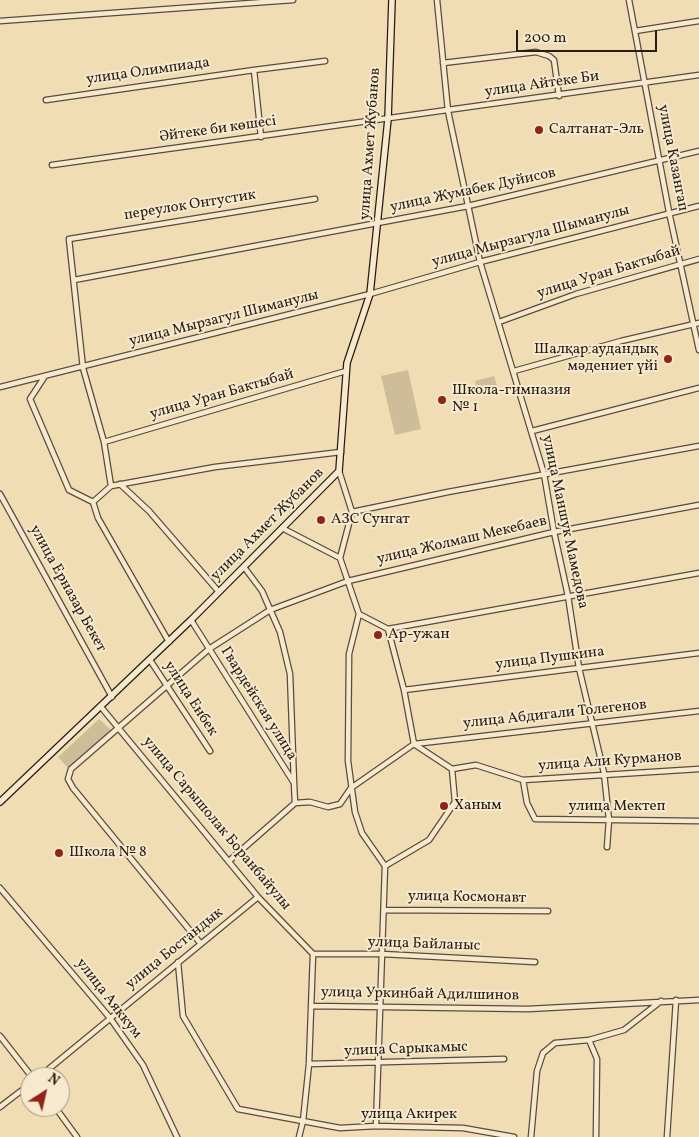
<!DOCTYPE html>
<html>
<head>
<meta charset="utf-8">
<style>
	body { margin:0 }
	#map { position:relative; width:699px; height:1137px; overflow:hidden; background:#f1ddb3; font-family:Vollkorn,serif }
	canvas { display:block }
	.north { position:absolute; left:20px; top:1067px; width:50px; height:50px; box-sizing:border-box; background:#f6e9ce; border:1px solid #a49784; border-radius:50%; rotate:35deg; font-size:14px; font-weight:700; line-height:20px; text-align:center; color:#281c14 }
	.north::after { content:''; display:block; margin:auto; width:18px; height:22px; background:#8f2418; clip-path:polygon(50% 0,100% 100%,50% 72%,0 100%) }
	.scale { position:absolute; left:516px; top:30px; width:141px; height:22px; box-sizing:border-box; border:2px solid #281c14; border-top:0; padding-left:6px; font-size:15px; line-height:18px; white-space:nowrap; color:#281c14; -webkit-text-stroke:4px #f6e9ce; paint-order:stroke }
</style>
</head>
<body>
<div id="map">
<canvas width="699" height="1137"></canvas>
<div class="north">N</div>
<div class="scale">200 m</div>
</div>
<script>
const ctx = document.querySelector('canvas').getContext('2d');
ctx.lineJoin = 'round';
function paint(path, color) { ctx.fillStyle = color; ctx.fill(path, 'evenodd'); }
const toPath = rows => new Path2D(rows.map(r => 'M' + r).join(''));
function trace(path, color, width, dash) { ctx.strokeStyle = color; ctx.lineWidth = width; ctx.lineCap = dash ? 'butt' : 'round'; ctx.setLineDash(dash || []); ctx.stroke(path); }
function write(font, color, halo, rows, align = 'center') {
  ctx.font = font + ' Vollkorn,serif'; ctx.lineWidth = 4; ctx.setLineDash([]); ctx.textBaseline = 'middle'; ctx.strokeStyle = halo; ctx.fillStyle = color; for (const [text, x, y, turn = 0] of rows) {
    ctx.save(); ctx.translate(x, y); ctx.rotate((+turn || 0) * Math.PI / 180); ctx.textAlign = isNaN(turn) ? turn : align; if (halo) ctx.strokeText(text, 0, 0); ctx.fillText(text, 0, 0); ctx.restore();
  }
}
const green = toPath([
	[408,370,421,429,395,435,381,376],
	[494,376,498,389,478,394,475,381],
	[99,719,111,730,69,769,58,757]
]);
const street = toPath([
	[437,0,448,111,480,262,544,474,554,532,568,596,579,668,604,773,609,820,607,847],
	[629,0,669,212,699,350],
	[0,21,293,0],
	[635,31,699,21],
	[443,63,536,52,549,56,554,60,559,96],
	[254,70,325,61],
	[46,100,254,70,261,137],
	[52,165,699,75],
	[315,199,69,239,83,368,104,442,111,486,215,467,341,452],
	[74,280,468,206,699,151],
	[499,322,576,294,699,259],
	[514,371,621,341,699,323],
	[45,376,30,399,69,490,93,502],
	[0,387,370,294,480,262,699,206],
	[532,431,699,388],
	[104,442,346,371],
	[339,471,352,512,340,558],
	[120,484,149,511,219,592],
	[111,486,93,502,98,518,169,642],
	[0,494,112,697],
	[352,512,448,492,699,446],
	[282,528,340,558,359,614,349,654,348,761,355,812,362,833,385,866,376,1126],
	[244,567,262,591,280,632,290,674,294,783],
	[359,614,388,629,404,690,414,744,452,769,476,765,523,780,527,803,535,819,699,821],
	[191,620,294,783,295,803],
	[388,629,699,573],
	[150,660,210,751],
	[404,690,699,653],
	[101,707,258,897,313,954],
	[523,780,699,769],
	[229,861,295,803,310,802,328,807,340,804,351,788,414,744,699,711],
	[385,866,429,840,455,802,452,769],
	[0,888,110,1018,143,1065,177,1137],
	[385,910,548,911],
	[201,944,73,788,68,779,71,769,209,649,270,610,348,581,554,532,699,505],
	[313,954,382,954,535,962],
	[178,962,183,1016,238,1109,340,1128,376,1126,463,1128,514,1137],
	[312,1006,528,1009,699,1000],
	[0,1036,32,1077],
	[589,1040,597,1059,596,1137],
	[309,1064,504,1059],
	[39,1077,258,897],
	[0,1107,30,1084],
	[55,1107,77,1137],
	[299,1137,303,1121,309,1064,313,954],
	[531,1137,537,1071,543,1053,555,1043,589,1040,624,1030,661,1001],
	[667,1137,676,1000]
]);
const secondary = toPath([
	[0,802,191,620,339,471,347,363,370,294,388,119,392,0]
]);
const markers = [
	[539,130,5,"#8f2418"],
	[668,359,5,"#8f2418"],
	[442,400,5,"#8f2418"],
	[321,520,5,"#8f2418"],
	[378,635,5,"#8f2418"],
	[444,806,5,"#8f2418"],
	[59,853,5,"#8f2418"]
];
const streetNames = [
	["улица Олимпиада",148,72,-8],
	["улица Айтеке Би",542,85,-8],
	["Әйтеке би көшесі",218,130,-8],
	["улица Ахмет Жубанов",371,144,-86],
	["улица Казангап",672,158,79],
	["улица Жумабек Дуйисов",473,191,-12],
	["переулок Онтустик",190,206,-9],
	["улица Мырзагула Шыманулы",531,237,-15],
	["улица Уран Бактыбай",609,273,-17],
	["улица Мырзагул Шиманулы",224,319,-14],
	["улица Уран Бактыбай",222,395,-16],
	["улица Маншук Мамедова",564,522,78],
	["улица Ахмет Жубанов",268,525,-45],
	["улица Жолмаш Мекебаев",462,541,-13],
	["улица Ерназар Бекет",67,589,61],
	["улица Пушкина",550,659,-7],
	["улица Енбек",190,699,57],
	["Гвардейская улица",258,704,58],
	["улица Абдигали Толегенов",555,715,-6],
	["улица Али Курманов",610,762,-4],
	["улица Мектеп",617,807],
	["улица Сарышолак Боранбайулы",216,824,50],
	["улица Космонавт",467,898,1],
	["улица Байланыс",424,945,2],
	["улица Бостандык",175,949,-39],
	["улица Уркинбай Адилшинов",420,995,1],
	["улица Аяккум",108,999,52],
	["улица Сарыкамыс",406,1050,-2],
	["улица Акирек",409,1115]
];
const poiNames = [
	["Салтанат-Эль",549,130],
	["Шалқар аудандық",658,350,"right"],
	["мәдениет үйі",658,367,"right"],
	["Школа-гимназия",452,391],
	["№ 1",452,408],
	["АЗС Сунгат",331,520],
	["Ар-ужан",388,635],
	["Ханым",454,806],
	["Школа № 8",69,853]
];
paint(green, '#cfbc98');
trace(street, '#5a4c3c', 7);
trace(secondary, '#281c14', 8);
trace(street, '#f6e9ce', 4.5);
trace(secondary, '#f6e9ce', 5.5);
for (const [x, y, r, color] of markers) { const dot = new Path2D(); dot.arc(x, y, r, 0, 2 * Math.PI); ctx.fillStyle = color; ctx.fill(dot); trace(dot, '#f6e9ce', 2); }
write('15px', '#281c14', '#f6e9ce', streetNames);
write('15px', '#281c14', '#f6e9ce', poiNames, 'left');
</script>
</body>
</html>
